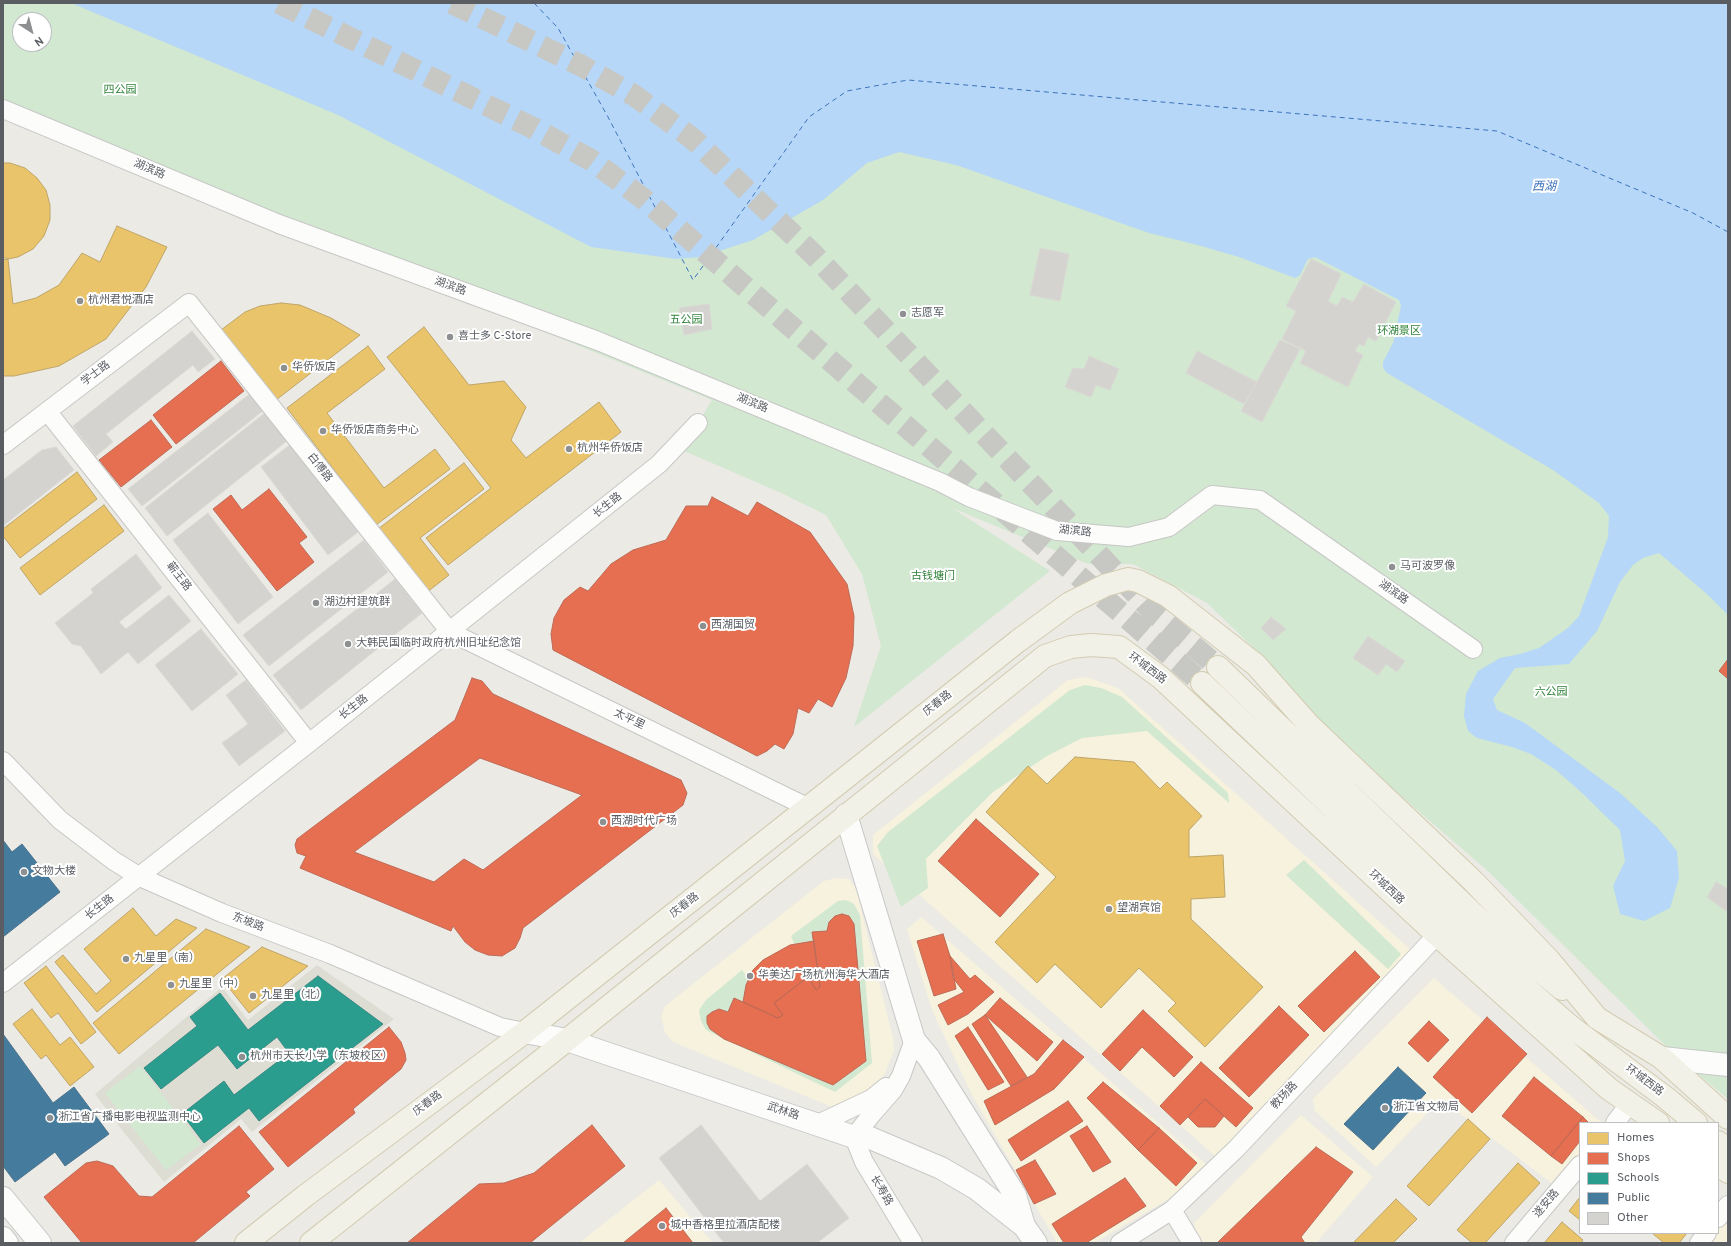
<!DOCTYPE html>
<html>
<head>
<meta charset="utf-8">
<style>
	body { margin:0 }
	#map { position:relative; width:1731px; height:1246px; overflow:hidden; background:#ebeae5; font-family:Overpass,sans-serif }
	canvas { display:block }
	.frame { position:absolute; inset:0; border:4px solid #5a5e63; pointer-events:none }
	.legend { position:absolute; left:1579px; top:1122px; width:140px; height:112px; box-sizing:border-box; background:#fff; border:1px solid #bdbfc1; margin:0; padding:5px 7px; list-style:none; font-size:12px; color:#5a5e63 }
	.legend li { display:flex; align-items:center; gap:8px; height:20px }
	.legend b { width:20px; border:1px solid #bdbfc1 }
	.north { position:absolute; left:12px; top:12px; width:40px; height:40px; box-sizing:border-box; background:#fff; border:1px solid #bdbfc1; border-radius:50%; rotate:144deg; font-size:11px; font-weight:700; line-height:16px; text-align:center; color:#5a5e63 }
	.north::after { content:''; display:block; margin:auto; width:14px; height:18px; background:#8d8f90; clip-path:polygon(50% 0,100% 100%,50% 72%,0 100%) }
</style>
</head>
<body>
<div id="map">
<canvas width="1731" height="1246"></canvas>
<div class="frame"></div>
<ul class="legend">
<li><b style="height:11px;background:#e9c46a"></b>Homes</li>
<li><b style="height:11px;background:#e76f51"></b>Shops</li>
<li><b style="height:11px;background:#2a9d8f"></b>Schools</li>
<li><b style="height:11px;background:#457b9d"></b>Public</li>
<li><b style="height:11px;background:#d4d3d0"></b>Other</li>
</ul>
<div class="north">N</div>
</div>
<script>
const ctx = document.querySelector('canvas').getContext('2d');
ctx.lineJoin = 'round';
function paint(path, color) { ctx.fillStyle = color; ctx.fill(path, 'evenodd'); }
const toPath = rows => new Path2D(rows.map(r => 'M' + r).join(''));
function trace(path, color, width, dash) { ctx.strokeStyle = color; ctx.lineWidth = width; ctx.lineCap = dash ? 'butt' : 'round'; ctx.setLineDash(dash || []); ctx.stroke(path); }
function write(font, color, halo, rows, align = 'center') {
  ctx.font = font + ' Overpass,"Noto Sans SC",sans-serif'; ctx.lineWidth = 4; ctx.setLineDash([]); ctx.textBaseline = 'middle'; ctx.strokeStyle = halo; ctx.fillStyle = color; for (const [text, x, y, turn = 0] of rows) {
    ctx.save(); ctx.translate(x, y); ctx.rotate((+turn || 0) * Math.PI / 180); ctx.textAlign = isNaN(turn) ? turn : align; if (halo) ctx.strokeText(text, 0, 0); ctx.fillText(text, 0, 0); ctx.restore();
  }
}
const commercial = toPath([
	[1086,677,1118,688,1411,950,1215,1156,873,854,873,835,1068,680],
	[836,878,849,879,856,889,893,1038,894,1051,884,1075,847,1113,673,1042,665,1033,661,1016,665,1006,824,881],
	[921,917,1207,1165,1179,1193,1094,1243,1057,1243,972,1095,932,1010,907,929],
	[1434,978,1602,1123,1580,1123,1580,1153,1554,1185,1455,1110,1440,1100,1376,1167,1315,1111,1313,1099],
	[1301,1115,1373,1177,1316,1243,1199,1243,1194,1234,1195,1222],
	[659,1180,713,1243,579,1243],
	[1728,1217,1728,1243,1709,1243,1716,1233,1718,1233,1718,1230]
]);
const education = toPath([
	[317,965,394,1019,252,1132,241,1119,164,1182,122,1130,95,1094,222,987,248,1020]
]);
const green = toPath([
	[3,3,1728,3,1728,1099,1676,1056,1489,872,1330,735,1263,657,1207,603,1133,564,1088,564,952,508,1050,571,854,727,881,646,862,574,826,515,779,492,682,450,712,400,279,224,3,109],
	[20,20,44,20,44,44,20,44],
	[1085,685,1101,688,1122,697,1228,793,1229,803,1147,731,1082,738,1047,756,993,792,926,859,928,888,901,907,877,846,888,832,1070,690],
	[1304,860,1401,954,1388,969,1286,875],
	[846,900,854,904,860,915,872,1063,835,1092,706,1030,701,1021,699,1010,706,1000,742,970,755,987,798,953,791,936,838,901],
	[140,1066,201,1144,166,1170,105,1093]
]);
const water = toPath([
	[71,3,1728,3,1728,615,1708,595,1659,553,1643,558,1633,565,1620,582,1597,631,1569,664,1515,668,1493,699,1497,710,1525,723,1620,793,1657,827,1677,851,1679,878,1670,908,1644,921,1620,914,1613,886,1625,861,1620,830,1581,792,1556,770,1531,754,1512,747,1477,738,1468,731,1464,716,1466,694,1478,671,1500,658,1520,654,1539,648,1568,628,1579,616,1608,537,1609,516,1599,503,1553,470,1387,373,1383,368,1383,362,1393,343,1401,306,1399,300,1315,257,1308,259,1300,275,1295,278,1239,257,1194,244,1149,233,956,165,899,152,867,163,823,200,753,240,701,257,676,259,591,247,338,115]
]);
const homes = toPath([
	[3,163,10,163,25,168,37,178,46,190,50,205,50,220,44,236,33,249,18,257,3,260,3,163],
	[117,226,167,247,146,287,106,339,59,366,14,376,3,376,3,257,8,259,13,304,36,298,59,285,82,253,100,262,117,226],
	[281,303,300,305,331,318,360,335,276,400,221,330,245,312,260,306,281,303],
	[424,327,469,385,504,381,526,407,511,440,526,458,599,402,621,432,448,565,426,538,491,488,387,357,424,327],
	[368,346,385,369,327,413,384,488,435,449,450,469,376,525,287,408,368,346],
	[464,463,484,489,420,538,449,575,426,593,378,529,464,463],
	[77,472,97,499,20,558,3,536,3,529,77,472],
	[104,505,124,531,40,595,20,568,104,505],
	[1075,757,1134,762,1160,789,1167,782,1202,816,1189,830,1189,857,1223,855,1225,897,1191,899,1191,919,1263,987,1205,1047,1168,1011,1176,1003,1139,968,1101,1008,1055,964,1037,983,995,942,1056,877,986,812,1028,766,1047,784,1075,757],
	[133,908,156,936,176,919,197,928,97,1012,55,962,63,955,96,994,111,981,84,949,133,908],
	[206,929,250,947,119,1054,93,1023,206,929],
	[262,947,308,966,249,1013,222,979,262,947],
	[46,966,96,1032,81,1044,58,1013,51,1018,24,983,46,966],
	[32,1009,60,1045,70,1037,94,1067,70,1086,46,1055,41,1059,13,1024,32,1009],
	[1468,1119,1490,1139,1429,1206,1407,1186,1468,1119],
	[1518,1163,1540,1183,1485,1243,1472,1243,1457,1230,1518,1163],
	[1580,1197,1580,1220,1569,1211,1580,1197],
	[1396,1199,1417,1219,1393,1243,1353,1243,1396,1199],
	[1562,1222,1583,1240,1581,1243,1544,1243,1562,1222],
	[1652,1233,1687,1233,1679,1243,1664,1243,1652,1233]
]);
const shops = toPath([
	[221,361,244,391,176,444,153,415,221,361],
	[151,420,172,447,121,487,99,460,151,420],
	[269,489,307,537,299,543,314,562,277,591,213,509,231,495,242,510,269,489],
	[712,497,748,516,757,502,810,532,847,584,854,616,853,646,846,678,832,707,818,699,809,713,798,708,793,734,784,749,775,744,767,751,757,756,553,650,551,634,554,618,564,600,580,587,588,591,611,564,633,550,666,540,686,506,708,506,712,497],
	[1728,659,1728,679,1719,671,1728,659],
	[472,678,482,681,493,694,681,780,687,793,683,805,523,928,520,938,515,948,502,956,488,955,475,950,465,942,453,926,451,931,300,868,306,856,297,853,295,845,297,839,455,720,472,678],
	[480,758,582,795,483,870,464,859,434,882,354,852,480,758],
	[976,819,1039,874,1000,917,938,861,976,819],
	[842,914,849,916,854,924,866,1061,833,1085,724,1039,710,1029,707,1023,707,1016,712,1012,719,1009,728,1012,734,998,778,1018,783,1015,774,1003,808,977,816,990,820,987,812,932,827,931,829,922,835,916,842,914],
	[943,934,950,956,956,989,934,996,917,941,943,934],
	[814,941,820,987,816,990,808,977,774,1003,783,1015,778,1018,743,1002,746,985,753,970,763,960,790,945,814,941],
	[1355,951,1380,977,1324,1032,1298,1006,1355,951],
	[950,956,970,979,975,975,994,992,968,1014,948,1025,938,1005,964,992,953,978,950,956],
	[1000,998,1053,1042,1037,1061,985,1015,1000,998],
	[1279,1006,1309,1035,1249,1097,1219,1068,1279,1006],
	[1143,1010,1193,1057,1174,1077,1142,1047,1120,1071,1102,1054,1143,1010],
	[985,1015,1027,1077,1011,1086,972,1024,985,1015],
	[1487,1017,1527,1054,1472,1113,1433,1077,1487,1017],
	[1429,1021,1449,1040,1428,1062,1408,1043,1429,1021],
	[389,1027,401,1042,405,1053,406,1060,401,1069,353,1109,355,1113,288,1167,259,1132,389,1027],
	[968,1027,1004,1082,988,1090,955,1036,968,1027],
	[1063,1040,1084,1057,1054,1089,995,1125,984,1101,1034,1074,1063,1040],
	[1201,1062,1253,1108,1236,1127,1205,1099,1180,1125,1160,1106,1201,1062],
	[1534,1077,1583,1117,1551,1156,1502,1116,1534,1077],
	[1103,1082,1159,1128,1138,1150,1087,1098,1103,1082],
	[1205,1099,1224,1116,1215,1127,1198,1127,1188,1117,1205,1099],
	[1068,1101,1083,1121,1021,1161,1008,1140,1068,1101],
	[1583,1117,1589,1123,1580,1123,1580,1141,1562,1164,1551,1156,1583,1117],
	[592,1125,625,1166,530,1243,407,1243,479,1184,504,1183,534,1173,592,1125],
	[239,1126,274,1169,246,1192,250,1196,193,1243,82,1243,44,1197,86,1163,97,1161,113,1166,139,1196,152,1197,239,1126],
	[1087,1126,1111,1162,1093,1172,1070,1136,1087,1126],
	[1159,1128,1197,1163,1176,1186,1138,1150,1159,1128],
	[1316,1147,1353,1172,1301,1237,1305,1243,1217,1243,1316,1147],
	[1035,1160,1056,1194,1034,1204,1016,1170,1035,1160],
	[1125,1178,1146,1206,1086,1243,1064,1243,1052,1224,1125,1178],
	[666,1208,693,1243,623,1243,666,1208]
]);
const schools = toPath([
	[318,976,383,1024,259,1121,249,1108,204,1143,182,1114,224,1081,234,1095,289,1053,277,1037,237,1069,218,1045,161,1089,144,1068,197,1026,190,1017,220,993,248,1030,318,976]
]);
const public = toPath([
	[3,840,12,852,22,844,60,892,3,937,3,840],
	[3,1034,53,1103,74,1087,109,1134,65,1166,55,1152,15,1182,3,1166,3,1034],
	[1398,1067,1426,1093,1373,1150,1344,1124,1398,1067]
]);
const ferry = toPath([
	[534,3,558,28,608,117,693,280,809,117,847,91,908,80,1497,131,1693,213,1728,232]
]);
const building = toPath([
	[1040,248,1069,254,1060,301,1030,295,1040,248],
	[1311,259,1341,274,1328,301,1337,306,1342,297,1353,302,1364,284,1396,302,1376,341,1368,337,1364,346,1359,344,1355,351,1363,355,1348,387,1300,363,1306,351,1282,339,1296,311,1286,306,1311,259],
	[709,304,712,329,684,335,679,308,709,304],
	[192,331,215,359,198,372,193,365,106,434,113,442,96,456,73,426,192,331],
	[1280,340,1300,349,1262,422,1241,411,1280,340],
	[1197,351,1257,382,1244,404,1186,373,1197,351],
	[1089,356,1119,369,1110,390,1096,385,1091,397,1065,387,1073,368,1084,369,1089,356],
	[251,393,264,410,142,506,128,489,251,393],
	[266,412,288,440,167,536,145,508,266,412],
	[291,444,358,532,328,555,261,467,291,444],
	[56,447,74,470,3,526,3,480,42,450,56,447],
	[208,513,273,597,238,624,173,540,208,513],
	[364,540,388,572,269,666,243,635,364,540],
	[136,554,162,588,119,622,126,629,169,595,191,621,138,664,128,652,101,674,81,646,72,644,55,623,93,593,91,589,136,554],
	[395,579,422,613,301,710,273,675,395,579],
	[1271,617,1286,629,1273,640,1261,628,1271,617],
	[201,629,238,674,192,711,155,665,201,629],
	[1368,636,1405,661,1397,672,1386,664,1378,675,1353,658,1368,636],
	[246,680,285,731,239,766,222,743,248,724,226,695,246,680],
	[1716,882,1728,889,1728,909,1726,911,1707,897,1716,882],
	[701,1125,760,1201,807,1164,849,1218,817,1243,724,1243,659,1158,701,1125]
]);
const primaryTunnel = toPath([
	[279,3,533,128,591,160,645,200,1202,683],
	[452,3,580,65,635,96,693,139,814,255,1153,612,1218,667]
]);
const street = toPath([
	[3,109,279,224,598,341,940,482,969,497,1057,531,1129,537,1169,527,1212,495,1260,500,1473,649],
	[47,411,309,743],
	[3,445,189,303,450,632,809,808],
	[3,761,60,820,114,861,140,877,222,913,330,954,500,1027,525,1032],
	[3,983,309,743,659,464,698,423],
	[1615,1123,1630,1103],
	[818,1124,871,1099,886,1087],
	[1172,1210,1192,1243],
	[1718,1218,1728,1205],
	[913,1243,864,1162,854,1137,872,1114,893,1090,901,1076,914,1040],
	[1120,1243,1172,1210,1236,1149,1437,935],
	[1514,1243,1580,1165],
	[1699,1243,1707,1233]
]);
const secondary = toPath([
	[846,815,914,1040,929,1058,1015,1195,1024,1226],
	[525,1032,567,1040,854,1137,868,1137,941,1168,977,1189,1024,1226,1036,1243],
	[1662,1058,1728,1065],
	[3,1198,40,1243],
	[3,1238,7,1243]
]);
const primary = toPath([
	[1218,667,1492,932,1562,989],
	[1202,683,1482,950,1570,1026,1665,1097,1696,1123],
	[1718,1142,1728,1151],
	[1718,1165,1728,1172],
	[246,1243,305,1196,525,1032,1018,641,1070,603,1106,585,1128,579,1138,581,1168,596,1256,665,1309,725,1473,881,1549,960,1597,1018,1662,1058,1728,1118],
	[311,1243,567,1040,1045,656,1071,647,1091,645,1119,647,1160,677,1437,935,1609,1089,1658,1123]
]);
const markers = [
	[80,301,4,"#8d8f90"],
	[903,314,4,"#8d8f90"],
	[450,337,4,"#8d8f90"],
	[284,368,4,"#8d8f90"],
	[323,431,4,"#8d8f90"],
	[569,449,4,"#8d8f90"],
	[1392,567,4,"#8d8f90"],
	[316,603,4,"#8d8f90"],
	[703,626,4,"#8d8f90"],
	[348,644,4,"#8d8f90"],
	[603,822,4,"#8d8f90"],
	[24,872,4,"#8d8f90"],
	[1109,909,4,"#8d8f90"],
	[126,959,4,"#8d8f90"],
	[750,976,4,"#8d8f90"],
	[171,985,4,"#8d8f90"],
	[253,996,4,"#8d8f90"],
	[242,1057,4,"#8d8f90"],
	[1385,1108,4,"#8d8f90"],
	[50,1118,4,"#8d8f90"],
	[662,1226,4,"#8d8f90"]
];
const parkNames = [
	["四公园",120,91],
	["五公园",686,321],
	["环湖景区",1399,332],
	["古钱塘门",933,577],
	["六公园",1551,693]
];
const streetNames = [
	["湖滨路",149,170,23],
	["湖滨路",450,287,20],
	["学士路",96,374,-37],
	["湖滨路",752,404,22],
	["白傅路",319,468,52],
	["长生路",608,506,-39],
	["湖滨路",1075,532,6],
	["蕲王路",178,577,52],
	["湖滨路",1393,593,35],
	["环城西路",1147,669,37],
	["庆春路",938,704,-39],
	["长生路",354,708,-38],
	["太平里",629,720,26],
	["环城西路",1386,888,43],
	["庆春路",685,906,-38],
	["长生路",100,908,-38],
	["东坡路",248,923,21],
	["环城西路",1644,1081,37],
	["教场路",1285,1096,-47],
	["庆春路",428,1104,-37],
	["武林路",783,1112,19],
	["长寿路",881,1191,60],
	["遂安路",1547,1204,-50]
];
const poiNames = [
	["杭州君悦酒店",88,301],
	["志愿军",911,314],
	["喜士多 C-Store",458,337],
	["华侨饭店",292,368],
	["华侨饭店商务中心",331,431],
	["杭州华侨饭店",577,449],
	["马可波罗像",1400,567],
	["湖边村建筑群",324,603],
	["西湖国贸",711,626],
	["大韩民国临时政府杭州旧址纪念馆",356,644],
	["西湖时代广场",611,822],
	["文物大楼",32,872],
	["望湖宾馆",1117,909],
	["九星里（南）",134,959],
	["华美达广场杭州海华大酒店",758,976],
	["九星里（中）",179,985],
	["九星里（北）",261,996],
	["杭州市天长小学（东坡校区）",250,1057],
	["浙江省文物局",1393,1108],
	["浙江省广播电影电视监测中心",58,1118],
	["城中香格里拉酒店配楼",670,1226]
];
const waterNames = [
	["西湖",1544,188]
];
paint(commercial, '#f6f2dd');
paint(education, '#deddd4');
paint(green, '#d2e8d1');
paint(water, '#b6d7f7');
paint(homes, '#e9c46a');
trace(homes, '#bea568', 1);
paint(shops, '#e76f51');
trace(shops, '#bd6a56', 1);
paint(schools, '#2a9d8f');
trace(schools, '#388a82', 1);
paint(public, '#457b9d');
trace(public, '#4b728c', 1);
trace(ferry, '#3e73bd', 1, [5, 4]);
paint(building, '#d4d3d0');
trace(building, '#dad9d4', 1);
trace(primaryTunnel, '#c7c7c4', 22, [22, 11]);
trace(street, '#c7c7c5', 20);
trace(secondary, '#c7c8c7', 24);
trace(primary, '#d3ccb2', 24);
trace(street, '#fcfcfb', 18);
trace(secondary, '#fcfcfb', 22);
trace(primary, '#f2f1e7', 22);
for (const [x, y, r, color] of markers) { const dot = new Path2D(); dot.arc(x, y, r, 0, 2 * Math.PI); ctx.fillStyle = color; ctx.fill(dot); trace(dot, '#fff', 1.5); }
write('11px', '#31833b', '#fff', parkNames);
write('11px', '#5a5e63', '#fff', streetNames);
write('11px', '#5a5e63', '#fff', poiNames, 'left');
write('italic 12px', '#3e73bd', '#fff', waterNames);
</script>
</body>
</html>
